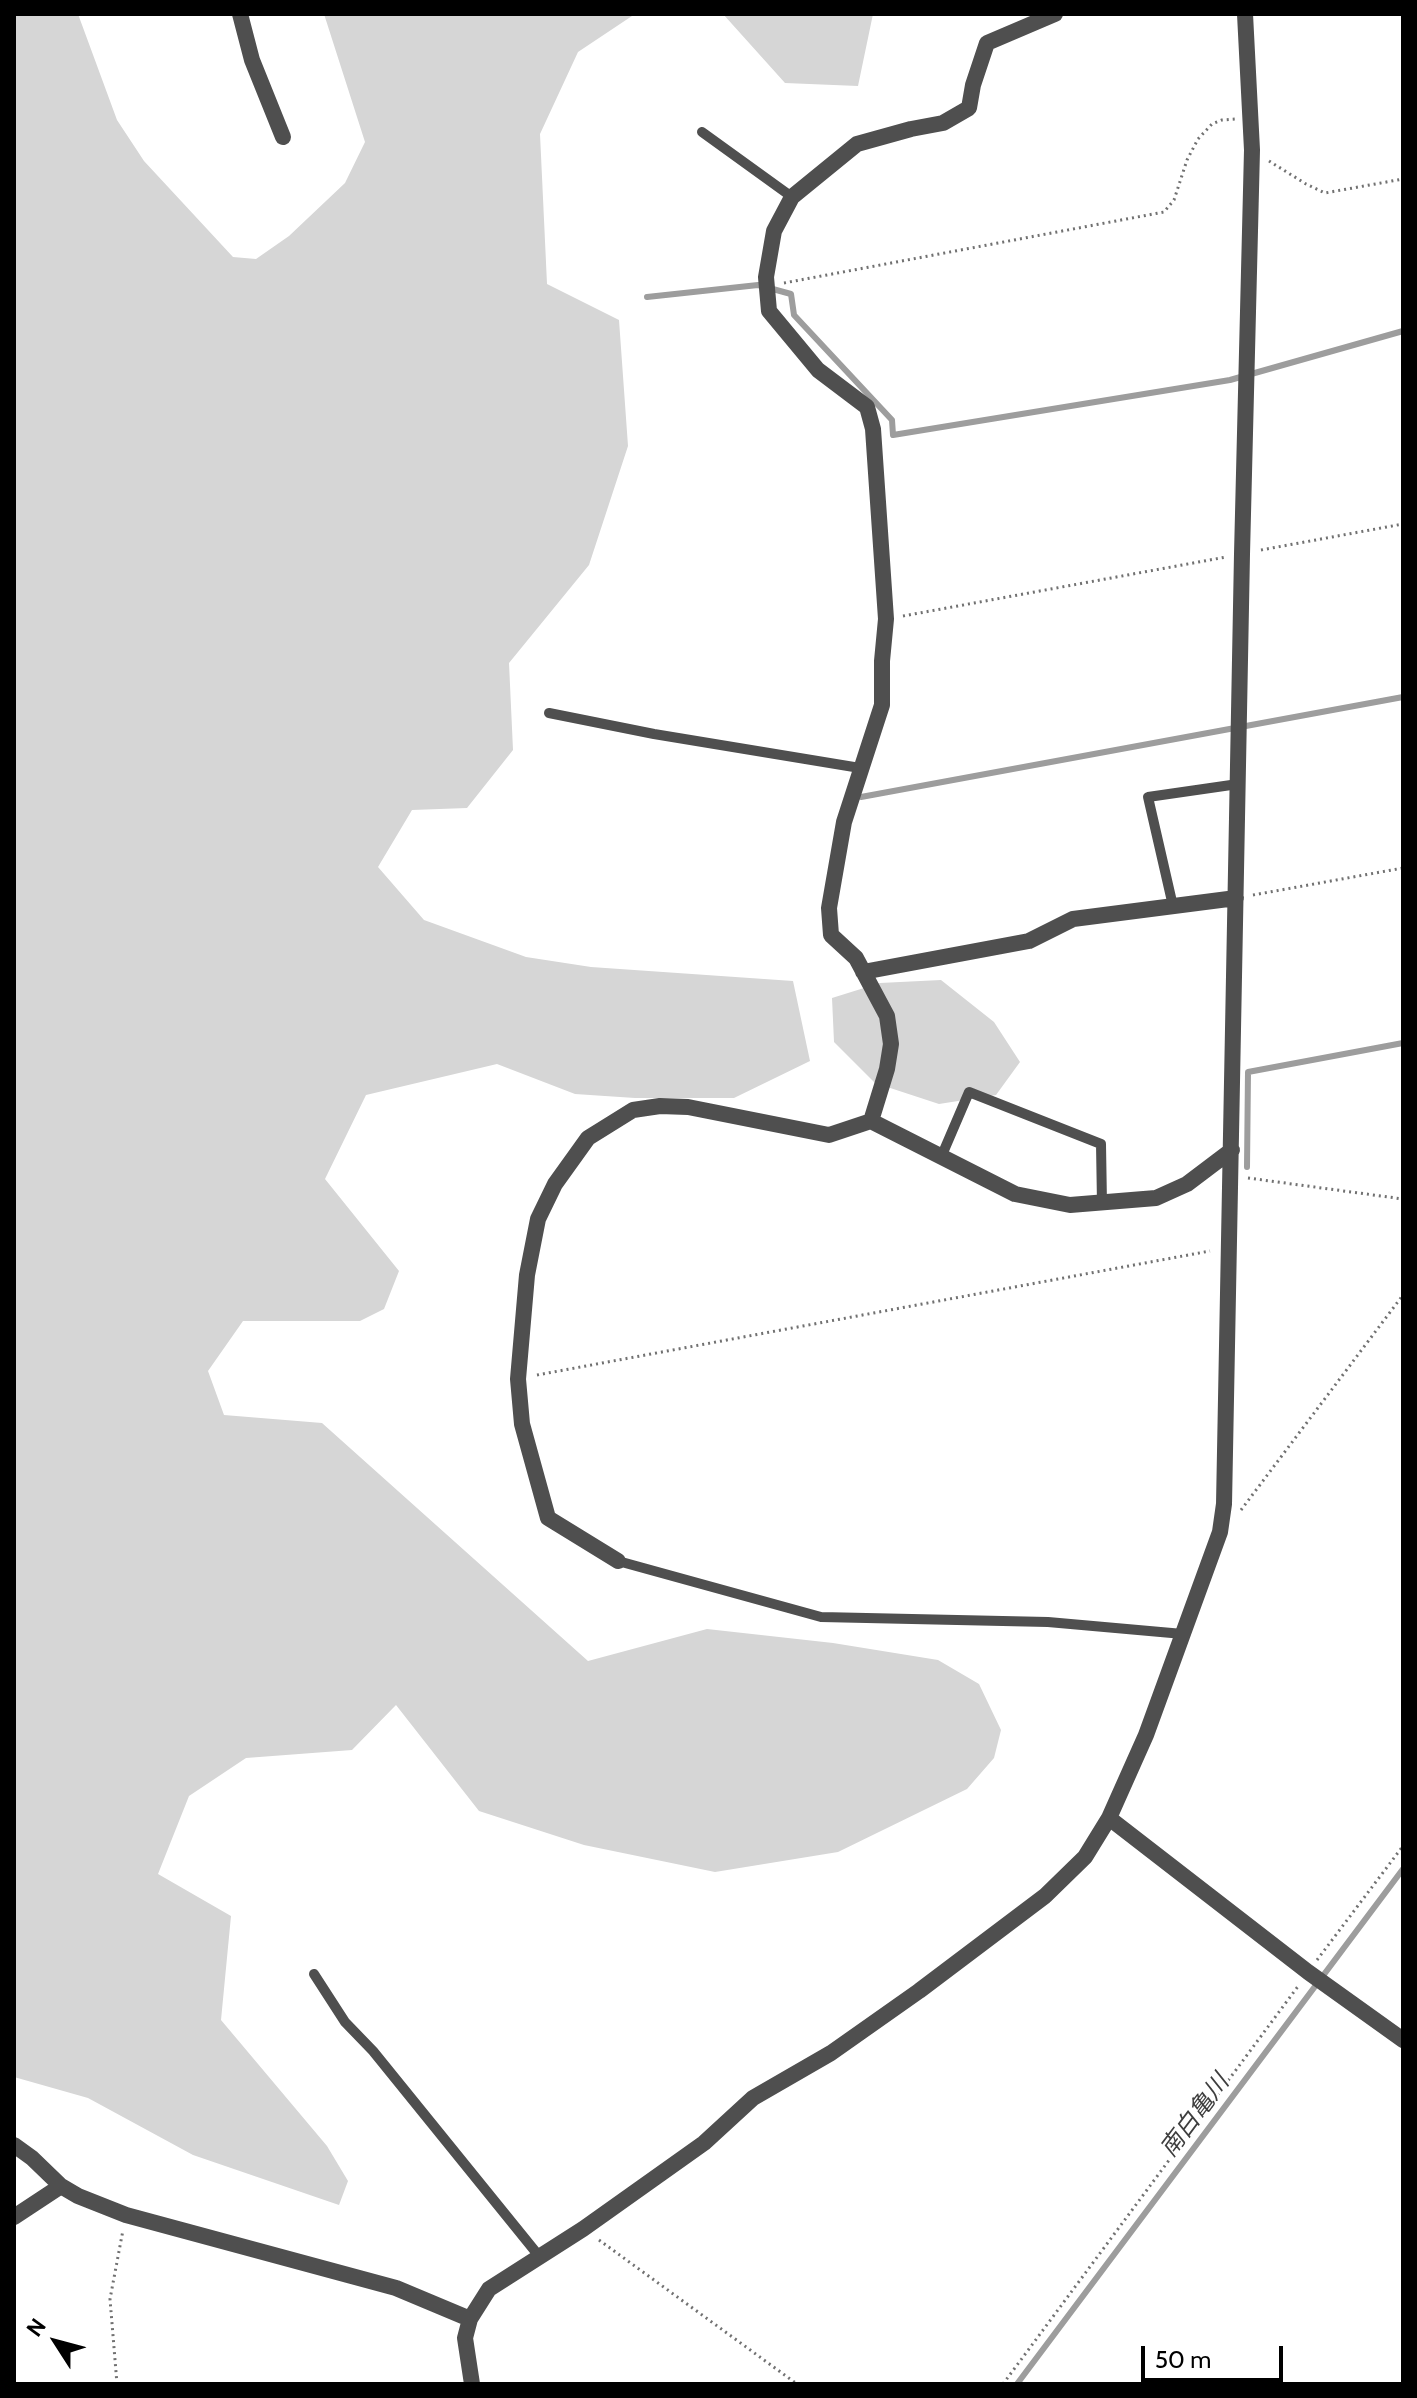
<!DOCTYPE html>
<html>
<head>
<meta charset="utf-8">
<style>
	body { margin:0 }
	#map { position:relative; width:1417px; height:2398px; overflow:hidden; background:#fff; font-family:Cabin,sans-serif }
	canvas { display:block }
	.frame { position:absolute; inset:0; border:16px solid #000; pointer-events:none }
	.north { position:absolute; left:16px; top:2302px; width:80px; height:80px; -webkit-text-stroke:6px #fff; paint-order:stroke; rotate:306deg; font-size:22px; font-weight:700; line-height:32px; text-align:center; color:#000 }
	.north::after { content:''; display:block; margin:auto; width:28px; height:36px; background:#000; clip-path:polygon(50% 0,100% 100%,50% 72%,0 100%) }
	.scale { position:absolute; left:1141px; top:2346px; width:142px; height:36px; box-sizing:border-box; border:4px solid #000; border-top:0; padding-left:10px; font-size:24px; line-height:28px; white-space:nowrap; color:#000; -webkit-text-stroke:6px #fff; paint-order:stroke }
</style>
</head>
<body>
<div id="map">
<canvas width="1417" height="2398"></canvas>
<div class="frame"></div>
<div class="north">N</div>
<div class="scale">50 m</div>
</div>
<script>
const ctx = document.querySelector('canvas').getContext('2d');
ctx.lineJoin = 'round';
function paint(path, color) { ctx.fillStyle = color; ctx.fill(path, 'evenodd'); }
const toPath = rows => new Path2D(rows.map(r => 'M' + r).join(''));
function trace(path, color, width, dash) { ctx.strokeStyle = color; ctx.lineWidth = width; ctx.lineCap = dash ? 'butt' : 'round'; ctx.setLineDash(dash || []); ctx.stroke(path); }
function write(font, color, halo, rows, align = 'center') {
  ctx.font = font + ' Cabin,"Noto Sans JP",sans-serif'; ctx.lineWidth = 6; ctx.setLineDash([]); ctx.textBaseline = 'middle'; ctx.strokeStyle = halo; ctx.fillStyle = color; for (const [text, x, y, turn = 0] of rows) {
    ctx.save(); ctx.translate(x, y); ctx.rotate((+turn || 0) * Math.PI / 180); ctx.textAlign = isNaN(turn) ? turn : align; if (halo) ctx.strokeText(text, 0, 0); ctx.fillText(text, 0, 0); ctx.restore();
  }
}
const green = toPath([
	[14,14,78,14,117,120,144,161,233,257,256,259,289,236,345,183,365,142,324,14,635,14,578,52,540,134,547,284,619,320,628,446,589,565,509,663,513,750,467,808,412,810,378,867,424,920,526,957,591,967,793,981,810,1061,734,1098,635,1098,575,1094,497,1064,366,1095,325,1179,399,1271,384,1309,360,1321,243,1321,208,1371,224,1415,322,1423,588,1661,707,1629,833,1643,938,1660,979,1684,1001,1730,994,1758,967,1789,838,1852,715,1872,584,1845,479,1811,396,1705,352,1750,246,1758,189,1796,158,1874,231,1916,221,2020,327,2146,348,2181,339,2205,193,2155,88,2098,14,2077],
	[723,14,873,14,858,86,785,83],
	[941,980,994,1022,1020,1062,996,1095,939,1104,875,1083,834,1042,832,998,880,983]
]);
const stream = toPath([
	[647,297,758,285,791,294,794,315,892,420,893,435,1230,380,1403,331],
	[861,797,1403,697],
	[1247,1167,1248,1072,1403,1043],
	[1017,2384,1403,1869]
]);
const path = toPath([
	[1269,161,1306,184,1325,193,1403,179],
	[784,283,1164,212,1174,200,1187,160,1198,139,1212,124,1222,120,1235,119],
	[1261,550,1403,524],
	[903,616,1226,557],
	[1253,895,1403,868],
	[1248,1178,1403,1199],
	[537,1375,1210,1251],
	[1241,1510,1403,1295],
	[1317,1960,1403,1846],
	[599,2240,797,2384],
	[117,2384,110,2299,123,2230],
	[1003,2384,1299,1985]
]);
const lane = toPath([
	[702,132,792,197],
	[549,713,654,734,860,768],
	[1173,906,1148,797,1238,784],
	[942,1155,969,1092,1101,1144,1102,1204],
	[618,1561,821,1617,1048,1622,1183,1634],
	[314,1974,345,2022,373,2051,539,2256]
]);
const street = toPath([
	[240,14,252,60,283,137],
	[863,972,1029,941,1073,919,1236,898],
	[871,1121,887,1069,891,1044,887,1016,856,958,831,935,829,908,844,822,882,705,882,661,886,619,873,429,867,407,818,370,769,311,766,277,774,231,792,197,857,144,911,129,943,123,969,108,973,85,987,43,1055,14],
	[618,1561,548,1518,522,1424,518,1379,527,1275,538,1219,555,1184,588,1138,633,1110,660,1106,688,1107,829,1135,871,1121,1015,1194,1070,1205,1156,1198,1187,1184,1232,1150],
	[1109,1818,1308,1972,1403,2040],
	[14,2145,32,2158,61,2186,78,2196,126,2215,396,2288,470,2319],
	[14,2217,61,2186],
	[472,2384,465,2338,470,2319,489,2289,583,2229,704,2143,753,2098,831,2053,919,1991,1045,1896,1085,1857,1109,1818,1146,1735,1220,1532,1224,1504,1242,554,1252,150,1245,14]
]);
const waterNames = [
	["南白亀川",1195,2116,-53]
];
paint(green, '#d6d6d6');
trace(stream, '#9d9d9d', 6);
trace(path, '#717171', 3, [2, 4]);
trace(lane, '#4f4f4f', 10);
trace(street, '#4f4f4f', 16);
write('italic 24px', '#3e3e3e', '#fff', waterNames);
</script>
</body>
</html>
